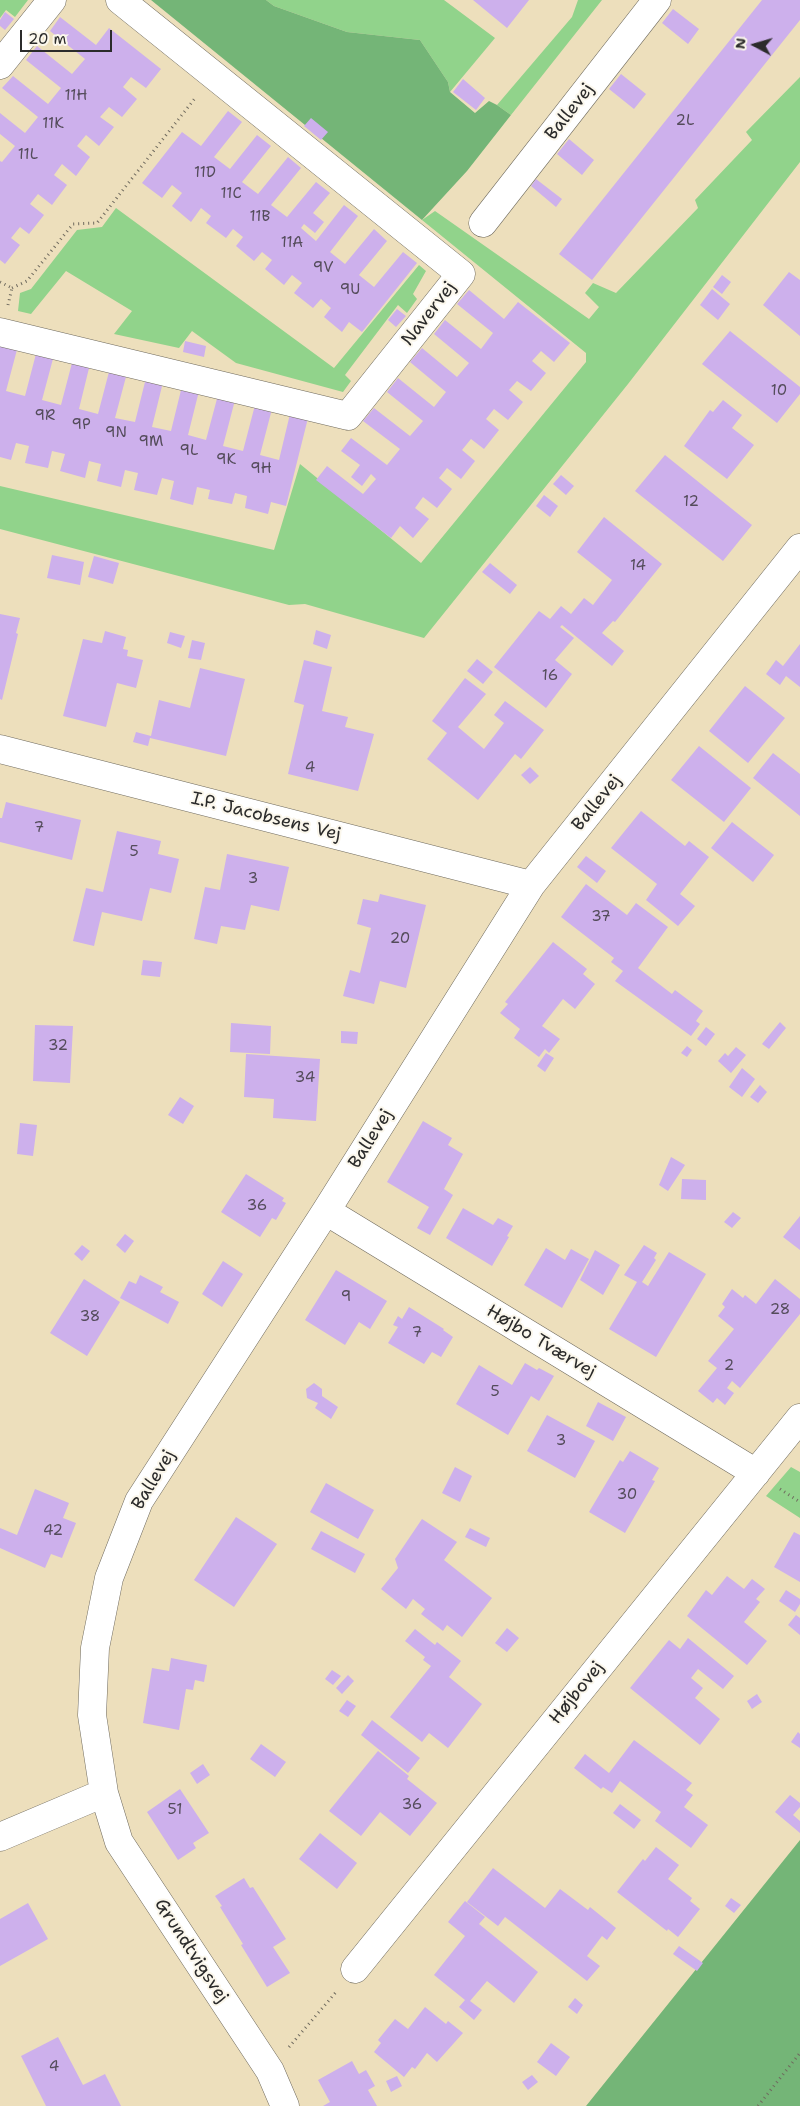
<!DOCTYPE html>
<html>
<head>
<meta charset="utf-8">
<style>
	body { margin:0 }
	#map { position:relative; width:800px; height:2106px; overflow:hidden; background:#eddfbc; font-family:"Shantell Sans",sans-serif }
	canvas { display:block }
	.north { position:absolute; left:730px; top:20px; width:50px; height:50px; -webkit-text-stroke:4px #fbf7ec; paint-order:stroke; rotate:276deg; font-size:14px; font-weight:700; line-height:20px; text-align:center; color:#2b2b2b }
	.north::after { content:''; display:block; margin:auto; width:18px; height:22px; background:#2b2b2b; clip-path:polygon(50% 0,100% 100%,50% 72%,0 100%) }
	.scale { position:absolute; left:20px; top:30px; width:92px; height:22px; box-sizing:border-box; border:2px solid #2b2b2b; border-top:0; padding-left:6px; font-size:15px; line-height:18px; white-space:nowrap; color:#2b2b2b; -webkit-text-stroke:4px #fbf7ec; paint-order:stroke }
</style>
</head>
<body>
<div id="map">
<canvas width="800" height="2106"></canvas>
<div class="north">N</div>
<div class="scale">20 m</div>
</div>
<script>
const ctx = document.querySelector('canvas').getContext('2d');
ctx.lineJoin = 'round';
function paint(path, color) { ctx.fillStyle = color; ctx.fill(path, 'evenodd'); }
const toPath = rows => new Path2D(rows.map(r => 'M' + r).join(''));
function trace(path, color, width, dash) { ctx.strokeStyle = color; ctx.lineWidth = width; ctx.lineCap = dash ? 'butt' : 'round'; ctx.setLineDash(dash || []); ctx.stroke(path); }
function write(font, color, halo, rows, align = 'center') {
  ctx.font = font + ' "Shantell Sans",sans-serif'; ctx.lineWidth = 4; ctx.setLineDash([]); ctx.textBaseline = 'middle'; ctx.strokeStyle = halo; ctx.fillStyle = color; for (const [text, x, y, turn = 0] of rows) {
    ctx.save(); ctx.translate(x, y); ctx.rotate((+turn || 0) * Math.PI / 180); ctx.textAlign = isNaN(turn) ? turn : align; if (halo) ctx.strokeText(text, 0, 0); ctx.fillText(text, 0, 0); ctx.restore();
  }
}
const green = toPath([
	[0,0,28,0,15,17,6,10,0,18],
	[266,0,444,0,495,38,450,92,448,82,420,40,347,32,274,6],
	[578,0,602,0,511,115,497,105,572,17],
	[800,77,800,162,628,384,424,638,305,604,289,605,0,529,0,486,274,550,300,464,421,563,586,362,586,353,422,220,435,211,589,319,599,307,585,293,593,283,616,293,698,208,695,200,752,140,746,132],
	[116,208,334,368,419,265,426,271,413,294,417,299,407,313,398,305,345,375,351,381,343,392,236,363,192,331,179,348,114,334,132,311,66,271,31,314,18,311,20,293,31,289,77,230,102,227],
	[791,1467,800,1472,800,1518,766,1496]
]);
const forest = toPath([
	[151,0,266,0,274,6,347,32,420,40,448,82,450,92,475,113,489,101,497,105,511,115,467,171,422,220],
	[800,1840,800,2106,586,2106]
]);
const building = toPath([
	[473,0,529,0,507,28],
	[762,0,800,0,800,20,592,280,559,254],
	[673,9,699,29,688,44,662,23],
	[5,12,14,19,5,30,0,26,0,20],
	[60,17,96,45,109,28,161,69,146,88,131,77,123,87,137,99,122,117,109,107,100,117,114,127,99,146,86,135,77,146,90,157,76,176,62,164,54,175,67,185,52,205,38,194,30,204,44,215,29,234,20,227,11,238,20,245,5,264,0,260,0,161,2,162,15,146,0,134,0,113,25,133,38,117,2,88,13,76,48,104,61,88,26,60,37,46,72,74,85,59,50,31],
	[621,74,646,94,634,109,609,89],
	[463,79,485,98,476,110,453,92],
	[228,111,242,122,214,157,230,169,257,135,271,146,242,182,258,194,288,157,301,168,271,205,287,217,316,182,330,193,313,213,324,222,315,233,304,224,301,228,316,241,344,205,358,216,330,252,345,264,374,229,387,241,359,275,374,287,403,252,417,263,362,332,349,322,342,332,324,317,331,308,321,299,313,308,294,293,302,283,292,275,284,285,265,269,272,260,262,252,254,261,236,246,243,237,233,229,226,238,206,223,211,216,201,208,191,222,172,206,182,193,172,185,162,198,142,183,182,132,201,146],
	[311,118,328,132,321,140,304,126],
	[569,139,594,160,582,175,557,154],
	[536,179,562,199,556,207,531,186],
	[789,272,800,280,800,336,763,305],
	[722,275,731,282,722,294,713,287],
	[712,289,730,304,718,320,700,305],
	[469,290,504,319,518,302,570,343,554,362,541,351,532,361,546,373,531,391,517,381,509,390,523,402,508,420,494,409,486,419,499,430,484,449,471,439,462,450,475,461,461,479,447,468,439,478,452,489,437,508,423,497,415,508,429,519,413,538,400,526,391,538,316,480,327,466,363,494,376,479,371,474,362,486,351,477,360,465,341,451,351,438,387,465,400,449,363,421,374,408,410,436,423,421,387,392,398,378,434,407,446,392,410,362,422,348,457,377,469,363,434,334,445,320,481,349,493,333,457,304],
	[397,309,406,316,396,327,388,320],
	[730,331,800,387,800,394,777,423,702,364],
	[185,341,206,346,204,357,183,352],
	[0,343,18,346,6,391,25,396,37,350,54,355,42,400,61,405,73,359,90,364,79,409,98,414,110,368,127,373,115,418,135,422,146,378,163,382,152,427,171,431,182,386,199,391,188,435,206,440,218,395,235,400,223,446,243,451,255,405,272,409,260,455,279,460,290,414,308,418,286,506,271,502,268,514,245,508,247,496,235,493,232,504,208,499,210,490,197,487,193,505,170,499,174,481,162,478,157,495,134,490,138,473,125,470,121,487,97,481,101,464,89,461,85,478,60,471,65,454,52,451,48,468,25,463,29,446,16,443,11,460,0,457],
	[723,400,742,415,732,428,754,445,727,479,684,446,710,410,713,412],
	[665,455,752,525,723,561,635,491],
	[561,475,574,486,566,495,553,484],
	[544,495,558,506,550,517,536,506],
	[604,517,662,564,615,622,613,621,602,633,624,651,612,666,562,625,560,627,574,638,555,660,572,674,546,708,494,667,539,611,550,619,561,606,571,614,584,598,593,605,612,580,577,552],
	[52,555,84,562,80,585,47,578],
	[94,556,119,563,113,584,88,577],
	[490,563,517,585,510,594,482,572],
	[0,614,20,618,16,633,18,634,2,700,0,699],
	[316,630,331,635,327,649,313,644],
	[105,631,126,637,123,649,128,650,127,656,143,660,136,688,117,683,106,727,63,716,83,639,102,643],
	[170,632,185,636,181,648,167,643],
	[192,640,205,643,201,660,188,658],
	[800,644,800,687,786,676,780,685,766,674,776,660,783,666],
	[477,659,493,672,483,684,467,671],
	[304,660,332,667,322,711,348,717,345,727,374,734,358,791,288,774,304,705,294,702],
	[200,668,245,679,226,756,150,738,148,746,133,742,136,732,151,736,159,700,190,708],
	[465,678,486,694,458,727,484,749,504,723,494,715,505,701,544,730,521,759,515,754,478,800,427,759,447,733,432,721],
	[745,686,785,718,748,763,709,731],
	[699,746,751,788,724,822,671,780],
	[773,753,800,774,800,816,753,778],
	[530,767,539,776,530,784,521,775],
	[6,802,81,820,72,860,0,842,0,818,2,818],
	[641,811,685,846,689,841,709,857,680,894,695,906,678,926,646,900,657,884,611,848],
	[732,822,774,855,753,882,711,848],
	[117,831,161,841,158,854,179,859,171,893,150,888,142,921,102,912,94,946,73,941,86,888,103,892],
	[227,854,289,867,279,911,251,905,245,930,221,926,217,944,194,939,205,887,220,890],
	[586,856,606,871,597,883,577,867],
	[586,884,627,915,636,903,668,927,638,968,672,994,675,990,703,1011,696,1021,700,1024,691,1036,615,981,623,971,611,962,614,958,561,917],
	[380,894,426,905,406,988,380,981,374,1004,343,996,350,970,360,973,371,928,357,924,363,899,378,902],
	[553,942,587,969,583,974,595,984,575,1009,563,999,542,1026,560,1039,549,1053,545,1049,539,1057,514,1038,520,1029,500,1013,508,1004,505,1002],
	[143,960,162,962,160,977,141,975],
	[780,1022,786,1028,769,1049,762,1044],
	[231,1023,271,1026,270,1054,230,1052],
	[35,1025,73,1026,70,1083,33,1081],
	[706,1027,715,1034,706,1046,697,1039],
	[341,1031,358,1032,357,1044,341,1043],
	[687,1046,692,1050,687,1057,681,1053],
	[736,1047,746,1055,731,1073,718,1061,725,1053,728,1056],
	[546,1053,554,1058,545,1072,537,1066],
	[246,1054,320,1059,316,1121,273,1118,274,1099,244,1097],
	[742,1068,755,1079,742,1097,729,1087],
	[760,1085,767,1092,758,1103,750,1097],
	[180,1097,194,1106,183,1124,168,1115],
	[423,1121,452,1138,448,1145,463,1154,444,1189,453,1195,430,1235,417,1228,429,1207,387,1182],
	[20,1123,37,1125,33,1156,17,1154],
	[671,1157,685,1165,668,1191,659,1185],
	[246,1174,284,1198,282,1201,286,1203,276,1220,272,1218,260,1237,221,1212],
	[682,1179,706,1180,706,1200,681,1199],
	[463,1208,493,1225,498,1218,513,1226,507,1236,509,1237,492,1266,446,1238],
	[733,1212,741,1218,732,1228,724,1222],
	[800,1216,800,1250,783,1237],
	[125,1234,134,1241,125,1253,116,1245],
	[82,1245,90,1251,82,1261,74,1254],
	[644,1245,657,1253,654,1258,656,1260,642,1282,648,1286,669,1252,706,1274,656,1357,609,1329,637,1282,624,1275],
	[546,1248,565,1260,571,1249,589,1259,562,1308,524,1285],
	[595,1250,620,1265,603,1295,580,1280],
	[223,1261,243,1274,222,1307,202,1294],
	[336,1270,387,1301,370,1329,359,1322,345,1345,305,1320],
	[140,1275,163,1287,160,1292,179,1302,168,1324,120,1298,129,1281,136,1284],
	[84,1279,120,1302,87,1356,50,1333],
	[775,1279,800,1299,800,1314,740,1388,732,1381,727,1388,734,1393,725,1405,717,1398,713,1403,698,1391,717,1368,708,1361,734,1329,718,1316,725,1307,722,1304,732,1289,743,1298,745,1295,756,1304],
	[409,1307,444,1329,443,1330,453,1337,441,1357,432,1352,424,1364,388,1343,398,1327,393,1325,398,1316,402,1319],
	[525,1363,537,1370,539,1368,554,1376,539,1401,531,1396,508,1435,456,1404,479,1365,512,1385],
	[314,1383,322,1389,322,1396,338,1407,331,1419,315,1408,318,1403,307,1398,306,1389],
	[598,1402,626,1417,613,1441,586,1426],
	[547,1415,595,1441,575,1478,527,1451],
	[630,1451,659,1468,652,1480,655,1481,625,1533,589,1512,620,1460,623,1462],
	[455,1467,472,1476,460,1502,442,1493],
	[326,1483,374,1510,358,1539,310,1512],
	[35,1489,69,1503,63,1518,76,1523,62,1558,51,1554,45,1568,0,1548,0,1528,17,1535],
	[236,1517,277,1544,234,1607,194,1580],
	[422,1519,457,1542,444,1560,492,1598,462,1637,447,1625,443,1631,421,1614,425,1609,413,1599,406,1609,381,1589,398,1568,395,1559],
	[470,1528,490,1538,486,1547,465,1537],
	[321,1531,365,1554,355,1573,311,1549],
	[794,1532,800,1535,800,1582,774,1567],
	[727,1576,744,1589,752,1579,765,1589,756,1599,760,1602,744,1622,767,1641,747,1665,687,1616,706,1590,712,1595],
	[786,1590,800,1599,800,1604,795,1612,779,1601],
	[796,1615,800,1618,800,1635,788,1625],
	[507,1628,519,1638,507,1652,495,1643],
	[415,1629,435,1645,437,1642,461,1661,449,1677,482,1704,448,1748,429,1733,422,1742,390,1717,431,1666,423,1660,425,1657,405,1641],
	[688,1638,734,1676,723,1689,698,1669,691,1678,703,1688,695,1698,720,1719,700,1745,630,1688,669,1640,680,1649],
	[171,1658,207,1665,204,1682,195,1680,193,1690,186,1689,179,1730,143,1723,152,1668,169,1671],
	[332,1670,341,1676,333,1685,325,1679],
	[348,1675,354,1681,342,1694,336,1688],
	[757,1694,762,1702,752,1709,747,1701],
	[347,1700,356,1706,348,1717,339,1711],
	[372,1720,420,1758,408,1773,361,1735],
	[798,1732,800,1734,800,1748,791,1742],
	[634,1740,692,1783,686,1790,693,1795,684,1807,708,1825,691,1848,655,1821,661,1812,620,1781,612,1793,603,1787,601,1789,574,1768,585,1754,609,1773],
	[261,1744,286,1762,275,1777,250,1759],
	[378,1751,409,1776,407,1779,437,1803,410,1836,380,1812,361,1836,329,1811],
	[203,1764,210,1775,197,1784,190,1773],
	[180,1789,209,1833,193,1843,196,1848,178,1860,147,1812],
	[790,1795,800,1803,800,1807,793,1815,800,1821,800,1833,775,1812],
	[620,1804,641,1820,634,1829,613,1813],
	[320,1833,357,1863,337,1889,299,1859],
	[656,1847,679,1865,668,1879,692,1898,690,1901,700,1909,678,1937,668,1929,667,1931,617,1892,643,1859,645,1861],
	[493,1868,545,1908,560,1889,588,1910,590,1907,616,1928,607,1940,602,1936,587,1956,600,1966,587,1981,505,1917,498,1926,467,1902],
	[244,1878,250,1888,253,1887,286,1939,273,1947,290,1973,267,1987,241,1945,243,1944,220,1907,222,1906,215,1896],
	[731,1898,741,1905,734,1913,725,1906],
	[465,1901,485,1917,479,1924,538,1972,514,2003,487,1981,470,2001,482,2010,474,2020,459,2007,465,2000,434,1975,465,1936,448,1922],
	[28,1903,48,1939,0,1966,0,1919],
	[679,1946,703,1963,697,1971,673,1954],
	[575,1998,583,2005,577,2014,568,2007],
	[425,2007,446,2024,448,2021,463,2033,437,2062,427,2053,415,2069,412,2067,404,2077,374,2052,381,2043,378,2040,395,2019,408,2029],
	[58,2037,83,2085,105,2074,121,2106,46,2106,21,2056],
	[551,2043,570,2057,556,2076,537,2062],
	[352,2061,359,2074,366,2070,375,2086,368,2090,377,2106,323,2106,330,2102,318,2080],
	[532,2075,538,2082,528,2090,522,2082],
	[397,2076,402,2086,391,2092,386,2081]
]);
const path = toPath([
	[0,282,12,288,8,305],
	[12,288,27,281,73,224,97,223,196,97],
	[780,1489,800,1502],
	[289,2047,337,1991],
	[758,2106,800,2053]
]);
const minor = toPath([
	[0,65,52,0],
	[483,223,657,0],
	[0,332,348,416,461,274,120,0],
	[0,749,531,885],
	[326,1211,756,1473],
	[0,1837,104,1793],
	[355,1969,800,1418],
	[285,2106,270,2071,119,1842,104,1793,92,1715,95,1648,109,1578,139,1501,326,1211,531,885,800,548]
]);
const numberNames = [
	["11H",76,96],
	["2L",685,121],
	["11K",53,124],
	["11L",28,155],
	["11D",205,173],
	["11C",231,194],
	["11B",260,217],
	["11A",292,243],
	["9V",323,268],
	["9U",350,290],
	["10",779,391],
	["9R",45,416],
	["9P",81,425],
	["9N",116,433],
	["9M",151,442],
	["9L",189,451],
	["9K",226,460],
	["9H",261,469],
	["12",691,502],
	["14",638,566],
	["16",550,676],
	["4",310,768],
	["7",39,828],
	["5",134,852],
	["3",253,879],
	["37",601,917],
	["20",400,939],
	["32",58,1046],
	["34",305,1078],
	["36",257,1206],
	["9",346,1297],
	["28",780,1310],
	["38",90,1317],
	["7",417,1333],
	["2",729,1366],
	["5",495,1392],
	["3",561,1441],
	["30",627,1495],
	["42",53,1531],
	["36",412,1805],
	["51",175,1810],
	["4",54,2067]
];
const streetNames = [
	["Ballevej",570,112,-52],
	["Navervej",429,314,-52],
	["Ballevej",597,803,-51],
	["I.P. Jacobsens Vej",266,817,14],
	["Ballevej",371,1139,-58],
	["Højbo Tværvej",541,1342,31],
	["Ballevej",154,1480,-59],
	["Højbovej",577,1693,-51],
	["Grundtvigsvej",191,1951,57]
];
paint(green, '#91d38b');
paint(forest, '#74b577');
paint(building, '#cdb0ec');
trace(minor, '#6f6a5e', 29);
trace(path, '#6f6a5e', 3, [1, 4]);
trace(minor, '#fff', 28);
write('15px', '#544c5b', null, numberNames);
write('18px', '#2b2b2b', '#fbf7ec', streetNames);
</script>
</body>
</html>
